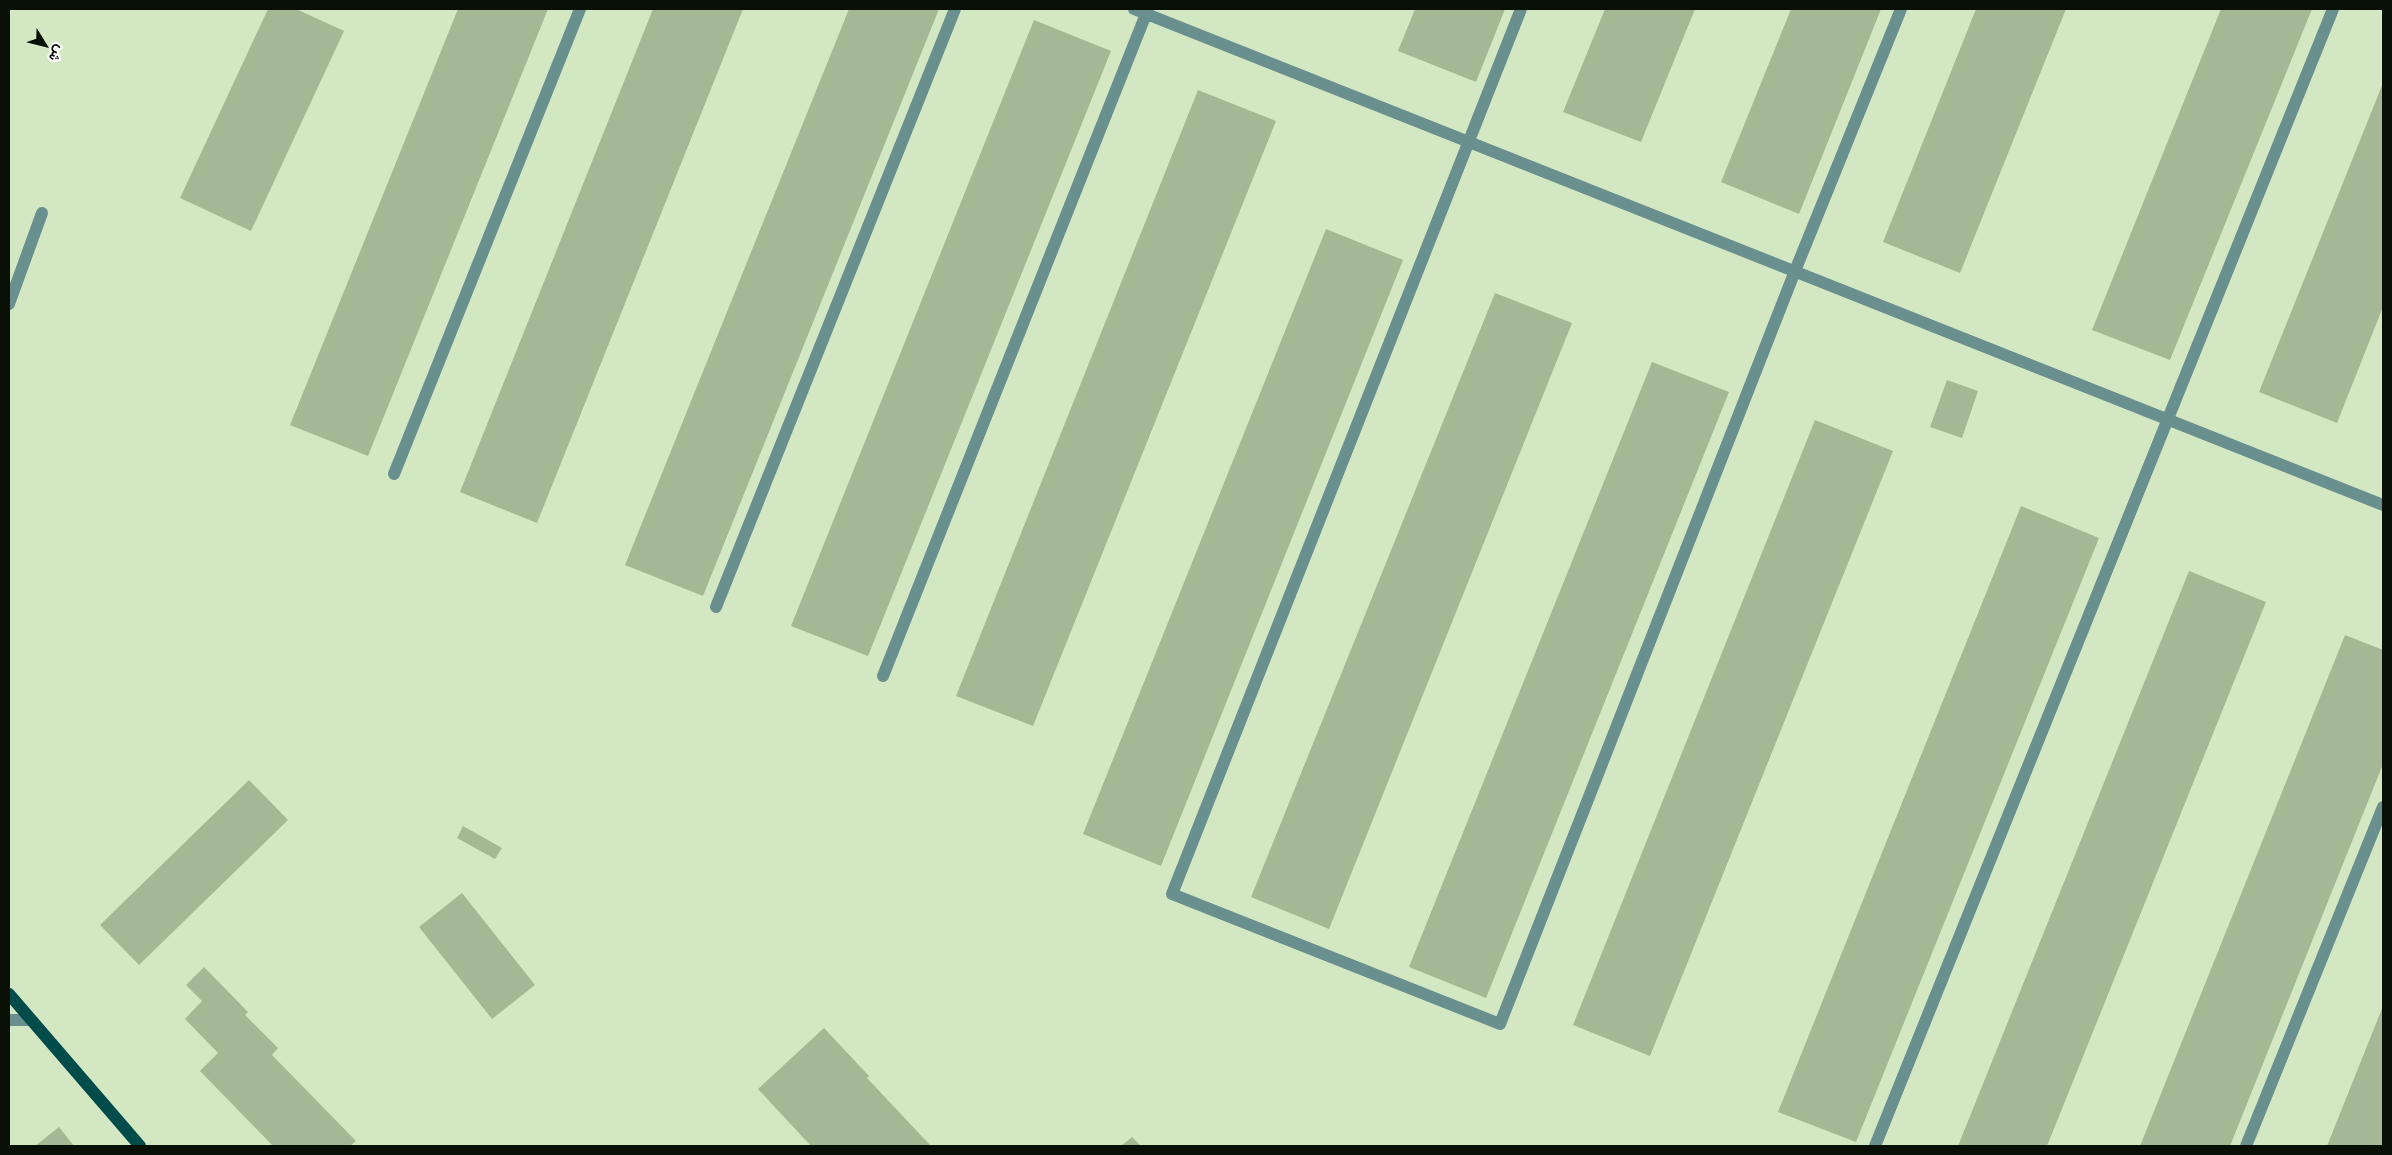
<!DOCTYPE html>
<html>
<head>
<meta charset="utf-8">
<style>
	body { margin:0 }
	#map { position:relative; width:2392px; height:1155px; overflow:hidden; background:#d3e7c2; font-family:"Space Grotesk",Vazirmatn,sans-serif }
	canvas { display:block }
	.frame { position:absolute; inset:0; border:10px solid #080f04; pointer-events:none }
	.north { position:absolute; left:20px; top:20px; width:50px; height:50px; -webkit-text-stroke:4px #fff; paint-order:stroke; rotate:126deg; font-size:14px; font-weight:700; line-height:20px; text-align:center; color:#080f04 }
	.north::after { content:''; display:block; margin:auto; width:18px; height:22px; background:#080f04; clip-path:polygon(50% 0,100% 100%,50% 72%,0 100%) }
</style>
</head>
<body>
<div id="map">
<canvas width="2392" height="1155"></canvas>
<div class="frame"></div>
<div class="north">ش</div>
</div>
<script>
const ctx = document.querySelector('canvas').getContext('2d');
ctx.lineJoin = 'round';
function paint(path, color) { ctx.fillStyle = color; ctx.fill(path, 'evenodd'); }
const toPath = rows => new Path2D(rows.map(r => 'M' + r).join(''));
function trace(path, color, width, dash) { ctx.strokeStyle = color; ctx.lineWidth = width; ctx.lineCap = dash ? 'butt' : 'round'; ctx.setLineDash(dash || []); ctx.stroke(path); }
const building = toPath([
	[268,9,296,9,344,31,251,231,180,198],
	[458,9,548,9,368,456,290,425],
	[653,9,743,9,537,523,460,492],
	[849,9,939,9,703,596,625,565],
	[1415,9,1505,9,1476,82,1398,51],
	[1605,9,1695,9,1641,142,1563,112],
	[1791,9,1881,9,1799,214,1721,182],
	[1976,9,2066,9,1960,273,1883,242],
	[2221,9,2312,9,2170,360,2092,330],
	[1034,20,1111,51,868,656,791,626],
	[2383,83,2383,307,2337,423,2259,392],
	[1198,90,1276,121,1033,726,956,696],
	[1326,229,1403,260,1161,866,1083,834],
	[1495,293,1572,323,1329,929,1251,897],
	[1652,362,1729,392,1486,998,1409,967],
	[1947,380,1978,391,1962,438,1930,427],
	[1815,420,1893,451,1650,1056,1573,1025],
	[2021,506,2099,538,1856,1142,1778,1112],
	[2189,571,2266,602,2047,1146,1958,1146],
	[2345,635,2383,650,2383,764,2230,1146,2140,1146],
	[249,780,288,820,139,965,100,925],
	[463,826,502,848,495,859,457,838],
	[462,893,535,985,492,1019,419,927],
	[204,967,248,1012,245,1015,278,1048,272,1055,356,1141,350,1146,273,1146,200,1071,218,1053,185,1019,202,1001,186,985],
	[2383,1006,2383,1146,2327,1146],
	[824,1028,869,1076,867,1078,931,1146,811,1146,758,1089],
	[59,1127,74,1146,35,1146],
	[1132,1137,1141,1146,1121,1146]
]);
const minor = toPath([
	[1134,9,2383,505],
	[1521,9,1172,894,1500,1024,1795,271,1901,9],
	[9,304,42,213],
	[394,474,580,9],
	[716,607,955,9],
	[883,676,1148,9],
	[9,1020,31,1020],
	[1875,1146,2333,9],
	[2246,1146,2383,807]
]);
const major = toPath([
	[9,994,140,1146]
]);
paint(building, '#a5b895');
trace(minor, '#69908e', 12);
trace(major, '#004c4a', 12);
</script>
</body>
</html>
